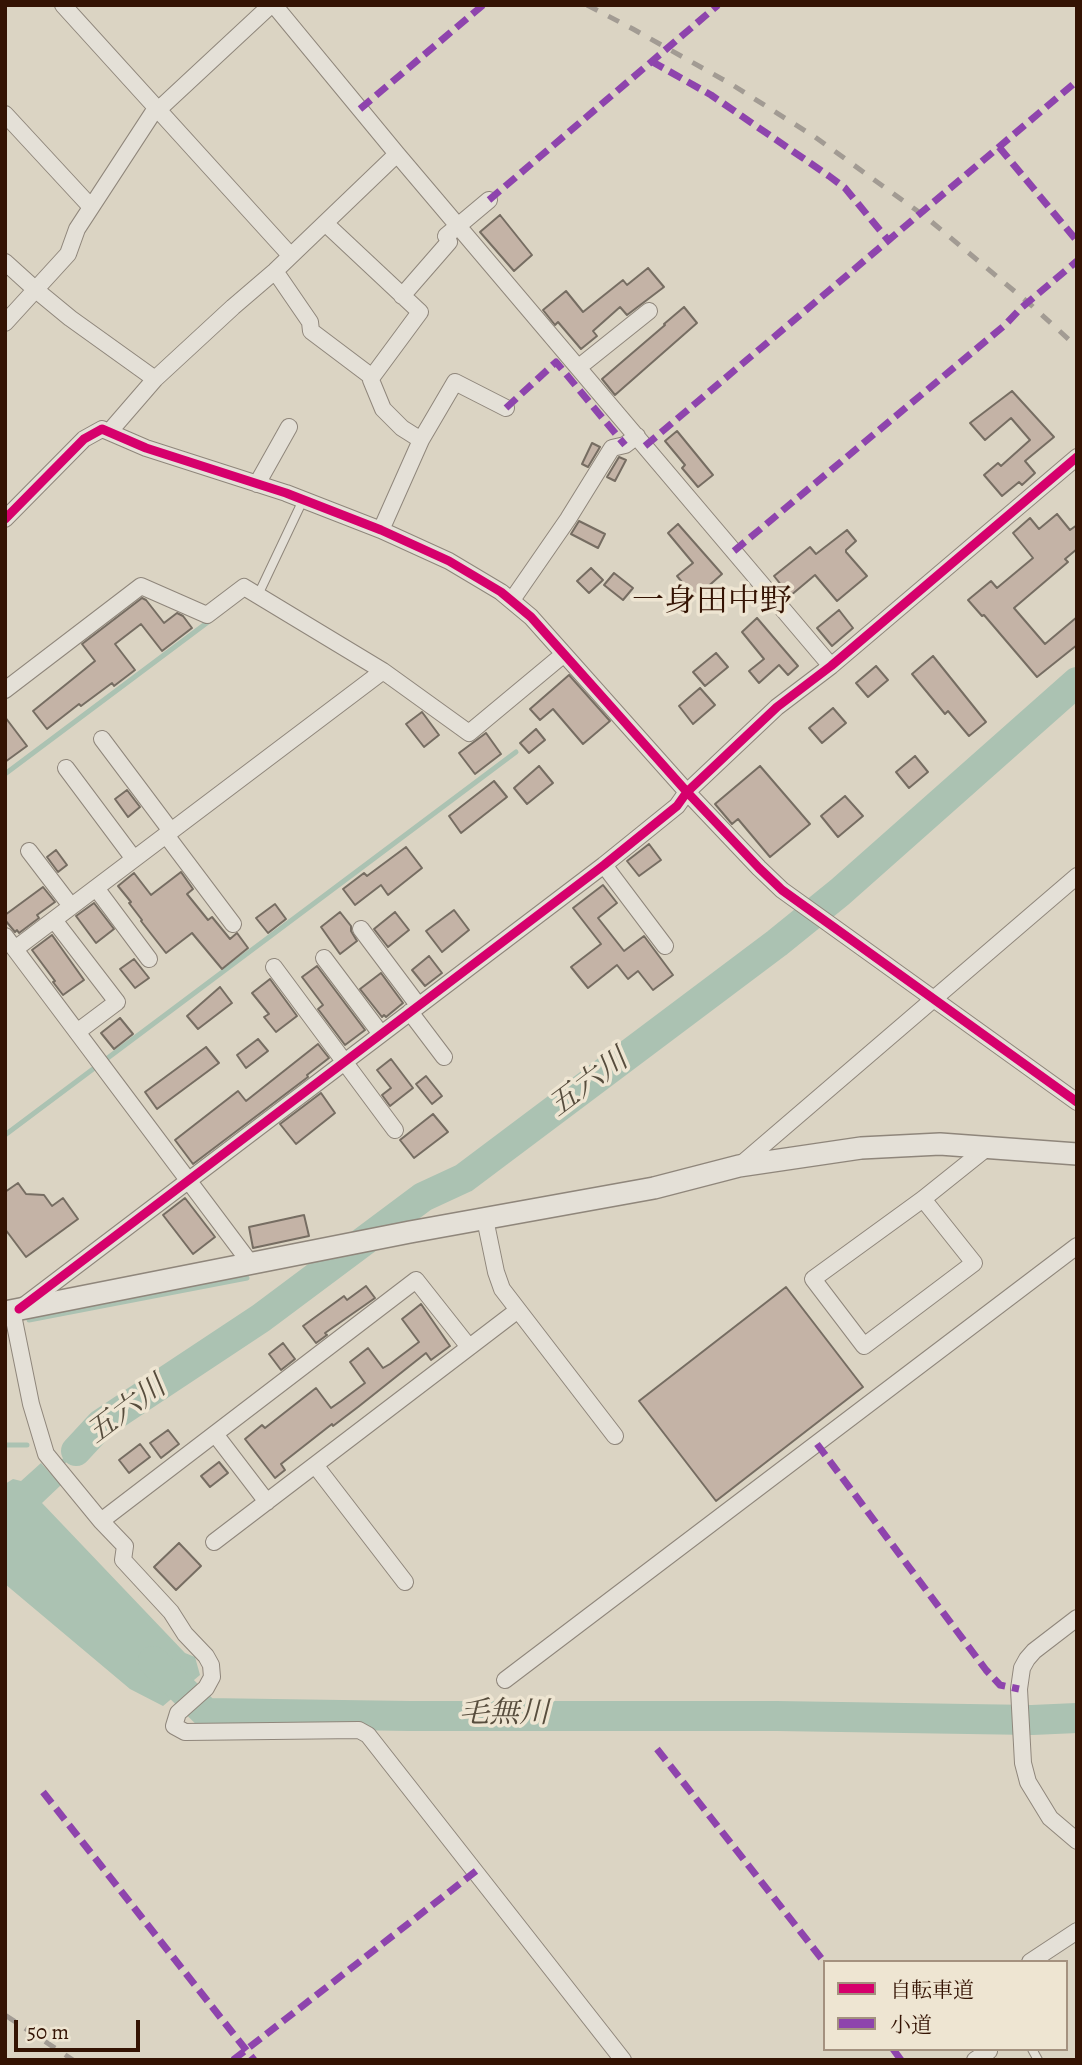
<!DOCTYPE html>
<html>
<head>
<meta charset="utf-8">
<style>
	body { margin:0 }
	#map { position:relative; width:1082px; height:2065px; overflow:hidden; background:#dbd4c3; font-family:Alegreya,"Noto Serif JP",serif }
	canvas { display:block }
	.frame { position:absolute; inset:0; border:7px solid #341303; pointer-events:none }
	.legend { position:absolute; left:823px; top:1960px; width:245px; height:91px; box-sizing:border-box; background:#eee5d2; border:2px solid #a4917f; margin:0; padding:9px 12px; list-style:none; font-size:21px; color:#341303 }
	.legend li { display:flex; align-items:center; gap:14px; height:35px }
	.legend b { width:35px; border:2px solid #a4917f }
	.scale { position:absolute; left:14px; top:2020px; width:126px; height:32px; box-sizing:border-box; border:4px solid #341303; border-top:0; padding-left:9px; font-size:21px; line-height:24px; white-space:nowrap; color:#341303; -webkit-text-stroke:5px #eee5d2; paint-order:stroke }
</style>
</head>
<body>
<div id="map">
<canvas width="1082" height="2065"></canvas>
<div class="frame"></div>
<ul class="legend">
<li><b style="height:9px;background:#d6006c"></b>自転車道</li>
<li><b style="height:9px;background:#8e44ad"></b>小道</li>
</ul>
<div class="scale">50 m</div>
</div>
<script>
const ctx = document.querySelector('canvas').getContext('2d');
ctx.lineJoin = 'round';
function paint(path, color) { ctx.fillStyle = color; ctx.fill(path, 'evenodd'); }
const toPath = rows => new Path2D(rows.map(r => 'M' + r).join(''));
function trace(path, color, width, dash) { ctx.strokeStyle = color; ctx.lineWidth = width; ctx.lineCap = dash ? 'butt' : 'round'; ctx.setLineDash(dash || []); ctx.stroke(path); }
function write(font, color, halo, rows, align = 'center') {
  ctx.font = font + ' Alegreya,"Noto Serif JP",serif'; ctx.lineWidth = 7; ctx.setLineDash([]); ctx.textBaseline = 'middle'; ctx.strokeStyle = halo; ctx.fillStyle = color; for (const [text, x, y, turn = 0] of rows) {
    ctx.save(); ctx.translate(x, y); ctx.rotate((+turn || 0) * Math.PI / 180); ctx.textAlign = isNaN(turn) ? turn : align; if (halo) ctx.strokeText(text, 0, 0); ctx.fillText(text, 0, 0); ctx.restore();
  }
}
const water = toPath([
	[41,1463,61,1485,42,1503,185,1653,195,1657,200,1675,163,1706,130,1689,5,1584,5,1484,13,1479,21,1481]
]);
const stream = toPath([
	[5,774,212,619],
	[5,1135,516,752],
	[29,1320,247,1278],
	[5,1445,27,1445],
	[59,1465,76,1451]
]);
const river = toPath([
	[76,1451,101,1424,261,1318,423,1197,464,1178,777,943,840,892,1077,682],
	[153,1661,206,1713,410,1716,777,1716,1032,1720,1077,1718]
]);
const building = toPath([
	[500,215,532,255,514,271,480,232,500,215],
	[648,268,664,287,627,315,620,307,593,331,597,336,581,349,558,322,555,325,543,310,566,291,583,312,623,280,627,285,648,268],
	[684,307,697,323,615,395,602,379,665,325,664,324,684,307],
	[1012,391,1054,437,1025,461,1035,473,1022,485,1019,482,1002,496,984,475,998,463,1001,466,1030,440,1011,418,985,440,970,423,1012,391],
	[677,431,713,475,698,487,682,468,685,465,665,441,677,431],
	[592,443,600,447,588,467,582,464,592,443],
	[619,457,626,460,615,481,607,477,619,457],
	[1057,514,1070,530,1077,525,1077,549,1065,559,1068,562,1014,608,1045,644,1077,617,1077,645,1037,677,984,615,982,616,968,600,991,581,997,588,1033,558,1013,533,1030,518,1039,529,1057,514],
	[579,521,605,534,598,548,571,534,579,521],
	[678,524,722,574,695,598,677,576,693,563,668,533,678,524],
	[847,530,856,541,846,550,846,552,867,576,837,601,815,575,790,596,774,576,810,547,816,554,847,530],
	[591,568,603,580,589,593,577,581,591,568],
	[614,573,633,588,623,600,604,585,614,573],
	[142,598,146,600,164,623,177,613,183,616,192,628,162,651,141,624,115,644,135,670,114,686,112,683,81,706,79,704,47,729,33,711,95,661,82,644,142,598],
	[839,610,853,628,832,646,817,628,839,610],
	[757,618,798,666,788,675,779,665,759,683,749,671,764,659,742,632,757,618],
	[716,653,728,667,705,686,693,672,716,653],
	[933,656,986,722,969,736,948,711,945,714,912,674,933,656],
	[876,666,888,680,868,697,856,683,876,666],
	[569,675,610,721,583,744,553,709,540,720,530,709,569,675],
	[700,688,715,705,693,724,679,706,700,688],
	[833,708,846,723,822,743,809,728,833,708],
	[422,712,439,735,424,747,406,724,422,712],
	[5,717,27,746,5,762,5,717],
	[536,729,545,740,529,753,520,743,536,729],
	[486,733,501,754,475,774,459,753,486,733],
	[915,756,928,772,909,788,896,772,915,756],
	[539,766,553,783,527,804,514,788,539,766],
	[760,766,810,824,770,857,738,819,732,824,715,804,760,766],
	[494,781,507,797,461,833,449,816,494,781],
	[127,790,140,807,128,817,115,799,127,790],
	[845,796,863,816,838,837,821,816,845,796],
	[649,844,661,860,639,876,627,861,649,844],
	[406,847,422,868,388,895,381,885,355,905,343,889,364,873,367,876,406,847],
	[56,850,67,865,58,872,47,857,56,850],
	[181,872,193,889,187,894,208,920,212,917,230,939,237,933,248,948,222,969,192,933,166,953,141,921,142,920,129,903,131,902,118,886,134,873,151,895,181,872],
	[603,885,617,903,598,918,624,951,644,936,673,975,653,990,638,971,628,979,617,965,588,988,571,967,601,944,573,908,603,885],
	[43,887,55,902,37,915,39,918,19,933,17,930,15,932,5,920,5,915,43,887],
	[94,903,114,929,96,943,76,916,94,903],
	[275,904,286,919,268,933,256,918,275,904],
	[454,910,469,930,442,952,426,931,454,910],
	[340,912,351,926,351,931,357,941,340,954,321,927,340,912],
	[395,912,409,930,388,947,374,929,395,912],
	[52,935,84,980,63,995,53,982,55,981,32,950,52,935],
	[429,956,442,973,425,986,412,970,429,956],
	[134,959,149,978,135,988,120,969,134,959],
	[317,966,365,1030,345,1045,318,1009,323,1005,302,977,317,966],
	[381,973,403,1003,386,1017,384,1015,382,1017,360,989,381,973],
	[270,979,297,1016,276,1032,264,1017,269,1014,252,993,270,979],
	[220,987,232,1003,198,1029,187,1016,220,987],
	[120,1018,133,1034,114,1049,101,1033,120,1018],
	[258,1039,268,1051,246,1068,237,1055,258,1039],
	[318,1044,329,1058,307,1075,308,1077,193,1164,175,1140,238,1091,246,1101,318,1044],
	[206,1047,219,1063,157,1109,145,1092,206,1047],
	[391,1059,413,1088,390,1106,382,1095,391,1088,377,1070,391,1059],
	[426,1076,442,1096,432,1104,416,1084,426,1076],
	[321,1093,335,1113,296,1144,280,1124,321,1093],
	[433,1114,448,1132,414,1158,400,1140,433,1114],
	[18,1183,26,1194,44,1195,52,1206,63,1198,78,1219,26,1257,5,1229,5,1192,18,1183],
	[185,1198,215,1237,193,1254,163,1215,185,1198],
	[304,1215,309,1236,253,1248,249,1227,304,1215],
	[366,1286,375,1298,325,1333,327,1335,316,1343,303,1326,344,1296,347,1300,366,1286],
	[786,1287,863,1387,716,1501,639,1401,786,1287],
	[421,1304,450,1346,431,1360,426,1353,358,1407,333,1426,332,1424,281,1464,285,1470,275,1478,245,1439,262,1425,265,1428,316,1388,331,1408,341,1401,365,1383,350,1362,368,1348,383,1368,390,1364,419,1342,402,1319,421,1304],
	[283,1343,295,1359,281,1370,269,1354,283,1343],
	[168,1430,179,1444,161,1458,150,1443,168,1430],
	[140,1444,150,1457,129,1473,119,1460,140,1444],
	[219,1462,228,1473,210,1487,201,1476,219,1462],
	[179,1543,201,1566,176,1590,154,1567,179,1543]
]);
const service = toPath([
	[258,595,303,500],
	[1032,2049,1038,2060]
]);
const minor = toPath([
	[63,5,290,255],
	[274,5,397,154,831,666],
	[158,110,271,5],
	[5,114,91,207],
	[5,262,36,290,70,318,155,379],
	[275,271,310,322,311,331,372,377,420,312,325,223],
	[402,296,449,242,446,236,489,200],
	[5,323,68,254,77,229,156,108],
	[579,367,649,311],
	[372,377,371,380,383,409,402,428,421,440,381,530],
	[110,431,155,379,233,307,275,271,397,154],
	[421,440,455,382,506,408],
	[257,484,289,427],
	[5,519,84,439,102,429,146,448,286,493,381,530,449,561,501,592,531,617,687,792,759,868,782,890,1077,1102],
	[512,600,568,519,612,448,625,445,637,436],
	[5,690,141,586,207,615,244,587,383,671],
	[102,739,171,831],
	[66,768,134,859],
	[166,835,233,924],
	[29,851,71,906],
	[604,865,665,946],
	[96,888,149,959],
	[54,920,117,1002,77,1032],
	[361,929,418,1005],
	[5,936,251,1264],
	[15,949,383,671,469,733,564,654],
	[324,958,381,1034],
	[274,967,395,1130],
	[410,1012,444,1057],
	[739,1166,1077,876],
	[923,1199,974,1263,864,1346,813,1279,923,1199,988,1147],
	[485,1219,496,1272,502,1289,615,1436],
	[22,1307,604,865,677,806,687,792,777,707,831,666,1077,457],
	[12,1310,31,1404,46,1454,101,1521,125,1546,123,1560,171,1612,185,1634,206,1656,211,1665,212,1677,206,1688,178,1713,174,1726,185,1732,359,1730,368,1735,623,2060],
	[215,1434,267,1502],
	[315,1465,405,1582],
	[101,1521,416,1280,469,1347],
	[214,1542,518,1310],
	[1077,1618,1034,1651,1027,1659,1022,1668,1019,1689,1023,1763,1028,1782,1050,1818,1077,1841],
	[505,1680,1077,1246],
	[1030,1962,1077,1931],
	[975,2060,989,2051,988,2049]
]);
const tertiary = toPath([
	[5,1312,410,1232,654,1188,739,1166,861,1148,940,1144,1077,1154]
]);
const rail = toPath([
	[587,5,633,29,731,84,815,137,927,218,1031,305,1077,347],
	[5,2015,73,2060]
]);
const quiet = toPath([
	[651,61,711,95,829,176,845,188,888,240],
	[360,109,483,5],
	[999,147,1077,241],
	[489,200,718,5],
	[506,408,556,362,625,445],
	[645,446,1077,81],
	[734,551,1005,325,1020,309,1077,261],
	[817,1444,986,1670,1000,1685,1019,1689],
	[657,1749,825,1963],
	[43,1792,254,2060],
	[893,2049,901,2060],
	[233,2060,476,1871]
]);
const cycleway = toPath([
	[5,519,84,439,102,429,146,448,286,493,381,530,449,561,501,592,531,617,687,792,759,868,782,890,1077,1102],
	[19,1309,604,865,677,806,687,792,777,707,831,666,1077,457]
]);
const waterNames = [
	["五六川",589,1084,-37],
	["五六川",127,1411,-37],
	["毛無川",504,1715]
];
const quarterNames = [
	["一身田中野",712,603]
];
paint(water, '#abc2b2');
trace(stream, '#abc2b2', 5);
trace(river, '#abc2b2', 30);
paint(building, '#c4b3a6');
trace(building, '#766d62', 2);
trace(service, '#8f867b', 10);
trace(minor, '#8f867b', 18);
trace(tertiary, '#8f867b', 24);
trace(service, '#e4e0d7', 8);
trace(minor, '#e4e0d7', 16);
trace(tertiary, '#e4e0d7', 21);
trace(rail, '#a29b93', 5, [12, 12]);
trace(quiet, '#8e44ad', 7, [14, 7]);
trace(cycleway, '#d6006c', 9);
write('italic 30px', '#574d3d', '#eee5d2', waterNames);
write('32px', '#341303', '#eee5d2', quarterNames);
</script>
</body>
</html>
